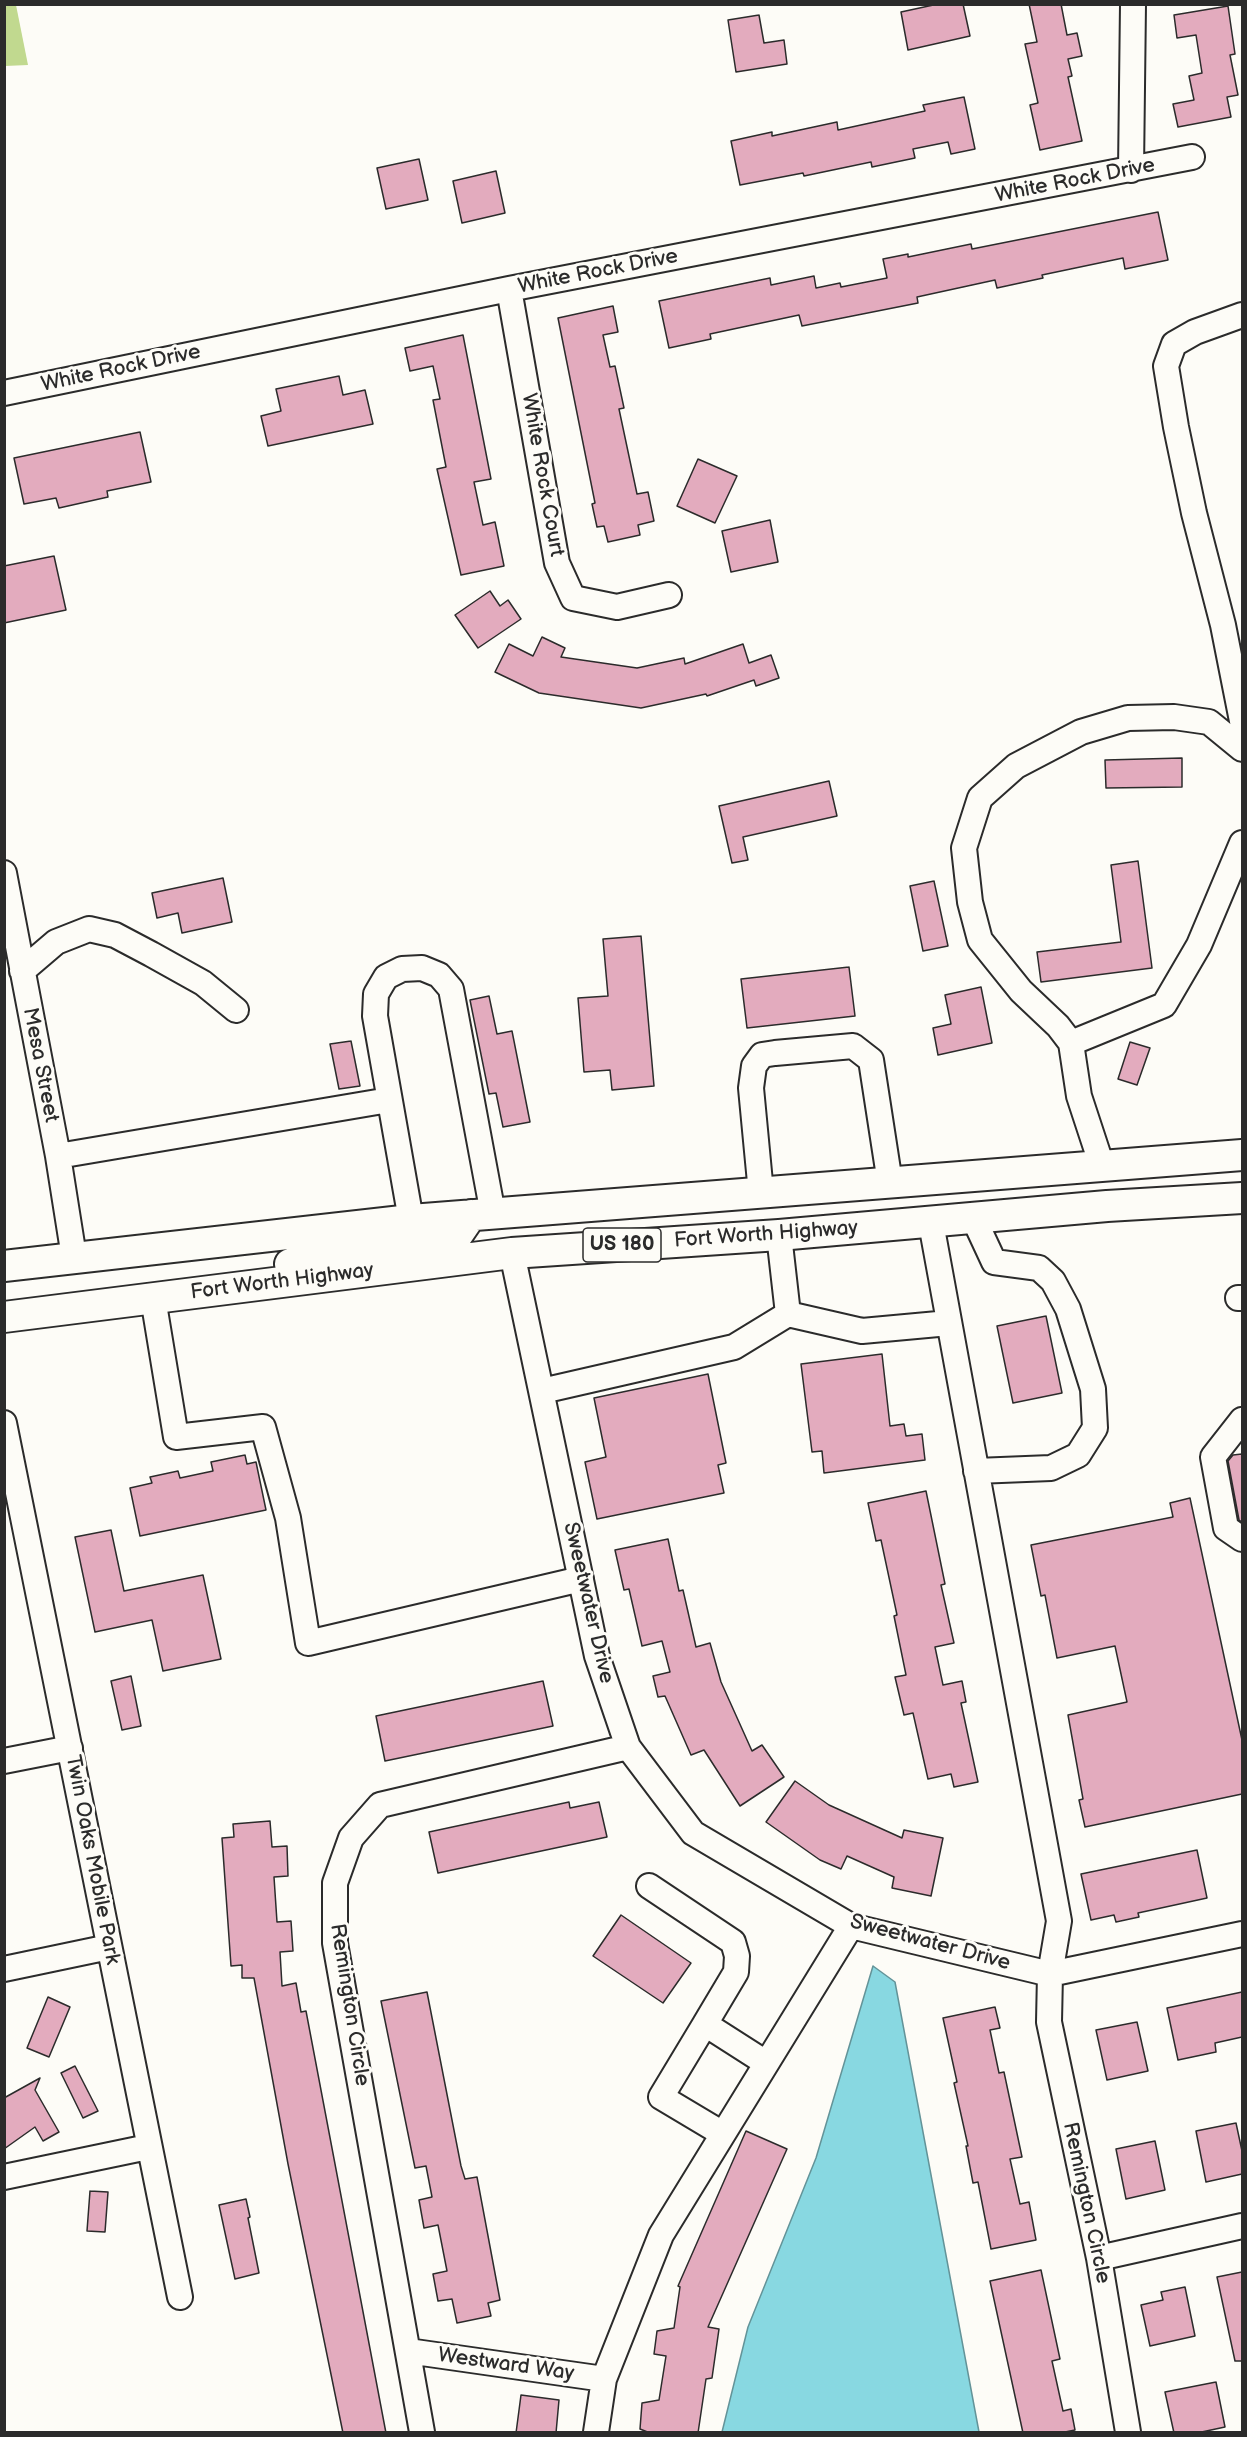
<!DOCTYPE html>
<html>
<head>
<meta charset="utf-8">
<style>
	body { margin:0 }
	#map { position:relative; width:1247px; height:2437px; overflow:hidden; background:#fdfcf7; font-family:"Balsamiq Sans",sans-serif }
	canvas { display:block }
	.frame { position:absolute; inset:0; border:6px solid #2b2b2b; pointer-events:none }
</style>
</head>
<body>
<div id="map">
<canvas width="1247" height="2437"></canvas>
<div class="frame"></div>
</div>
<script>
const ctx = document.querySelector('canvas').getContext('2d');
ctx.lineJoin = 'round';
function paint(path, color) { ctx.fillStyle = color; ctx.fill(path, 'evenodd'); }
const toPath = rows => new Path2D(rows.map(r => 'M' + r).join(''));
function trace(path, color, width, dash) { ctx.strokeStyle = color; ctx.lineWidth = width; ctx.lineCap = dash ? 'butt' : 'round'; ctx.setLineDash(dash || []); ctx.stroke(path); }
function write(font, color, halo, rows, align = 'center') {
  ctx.font = font + ' "Balsamiq Sans",sans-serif'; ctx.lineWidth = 6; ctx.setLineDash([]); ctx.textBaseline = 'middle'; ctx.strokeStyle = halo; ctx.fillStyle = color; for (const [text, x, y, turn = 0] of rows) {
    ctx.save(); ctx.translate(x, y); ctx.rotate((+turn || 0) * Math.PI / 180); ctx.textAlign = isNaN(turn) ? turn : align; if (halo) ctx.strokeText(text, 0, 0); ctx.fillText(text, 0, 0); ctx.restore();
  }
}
const green = toPath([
	[5,4,16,5,28,65,5,66]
]);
const water = toPath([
	[873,1966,895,1982,979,2432,722,2432,748,2327,816,2158,873,1966]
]);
const building = toPath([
	[938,4,963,4,970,36,908,50,901,12,938,4],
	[1029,4,1061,4,1067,35,1077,33,1082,56,1068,59,1072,76,1068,77,1082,141,1040,150,1030,105,1038,103,1025,44,1037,42,1029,4],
	[1228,6,1235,54,1230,55,1238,95,1227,97,1231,117,1178,127,1173,104,1194,100,1189,76,1202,73,1196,35,1177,38,1174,15,1228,6],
	[759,15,764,43,784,40,787,64,736,72,728,20,759,15],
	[964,97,975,149,951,154,948,142,913,149,915,158,872,167,871,162,804,176,803,173,740,185,731,141,772,132,772,136,837,122,838,130,925,111,923,105,964,97],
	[419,159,428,200,386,209,377,168,419,159],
	[496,171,505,213,462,223,453,181,496,171],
	[1158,212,1168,260,1125,269,1123,258,1042,275,1043,278,997,288,995,280,917,297,918,303,802,326,799,315,710,334,711,339,669,348,659,301,770,278,771,285,814,276,816,288,840,283,841,287,887,278,883,259,908,254,908,257,971,244,972,249,1158,212],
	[613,306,618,332,603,335,610,367,615,366,624,408,619,409,637,494,648,492,654,521,638,525,640,535,608,542,604,526,597,527,592,504,595,503,558,318,613,306],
	[463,335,491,479,474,482,483,525,495,522,504,566,461,575,437,469,446,467,433,400,440,399,433,366,410,371,405,348,463,335],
	[339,376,343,395,365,390,373,424,268,446,261,416,281,411,276,389,339,376],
	[140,432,151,482,107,491,108,497,59,508,56,498,24,504,14,458,140,432],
	[698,459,737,476,715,523,677,506,698,459],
	[770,520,778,562,731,572,722,531,770,520],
	[54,556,66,610,4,623,4,566,54,556],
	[490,591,500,606,508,600,521,619,478,648,455,615,490,591],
	[542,637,565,648,561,657,637,668,684,658,685,664,743,644,749,663,771,655,779,678,756,686,754,680,707,696,706,694,641,708,539,693,495,672,509,644,533,656,542,637],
	[1182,758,1182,787,1106,788,1105,760,1182,758],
	[829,781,837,816,743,837,748,860,732,863,719,806,829,781],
	[1138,861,1152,968,1041,982,1037,952,1121,942,1111,865,1138,861],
	[223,878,232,922,182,933,178,913,157,918,152,893,223,878],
	[934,881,948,946,923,951,910,886,934,881],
	[641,936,654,1086,612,1090,610,1070,584,1072,578,998,608,996,603,939,641,936],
	[849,967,855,1016,747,1028,741,979,849,967],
	[981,987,992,1043,938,1055,933,1028,951,1024,945,995,981,987],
	[489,996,497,1034,512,1031,530,1122,503,1127,496,1093,489,1094,470,1000,489,996],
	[351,1041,360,1086,339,1089,330,1044,351,1041],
	[1130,1042,1150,1048,1137,1085,1118,1079,1130,1042],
	[1046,1316,1062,1393,1013,1403,997,1326,1046,1316],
	[882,1354,890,1426,904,1424,906,1436,922,1434,925,1460,824,1473,822,1451,812,1452,801,1364,882,1354],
	[708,1374,726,1463,718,1465,724,1493,597,1519,585,1462,606,1457,594,1398,708,1374],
	[1242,1454,1242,1522,1239,1520,1228,1461,1233,1455,1242,1454],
	[245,1455,247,1464,256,1462,266,1510,140,1536,130,1488,152,1483,150,1477,178,1471,180,1478,213,1471,211,1462,245,1455],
	[926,1491,945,1584,941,1585,954,1643,935,1647,943,1685,962,1681,966,1702,961,1703,978,1782,954,1787,951,1774,928,1779,913,1713,904,1715,895,1677,906,1675,894,1616,897,1615,881,1540,876,1541,868,1503,926,1491],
	[1190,1498,1242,1740,1242,1794,1085,1827,1079,1800,1083,1799,1068,1715,1127,1702,1115,1646,1057,1658,1045,1595,1041,1596,1031,1545,1173,1517,1170,1503,1190,1498],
	[111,1530,124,1591,203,1575,221,1659,163,1671,152,1620,95,1632,75,1537,111,1530],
	[668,1539,679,1591,683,1590,696,1647,710,1643,721,1682,752,1751,762,1745,784,1777,740,1806,704,1750,691,1755,665,1696,658,1697,653,1676,670,1672,662,1641,642,1646,629,1589,624,1590,615,1550,668,1539],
	[131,1676,141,1726,122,1730,111,1681,131,1676],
	[543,1681,553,1726,385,1761,376,1716,543,1681],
	[795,1781,829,1805,902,1838,904,1830,943,1838,931,1896,892,1888,894,1877,847,1856,841,1869,820,1860,766,1822,795,1781],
	[569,1802,570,1808,599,1802,607,1837,438,1873,429,1832,569,1802],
	[270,1821,272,1847,287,1846,288,1876,274,1877,277,1922,291,1921,293,1951,280,1952,282,1986,296,1983,301,2012,306,2011,386,2433,343,2433,288,2164,254,1978,242,1978,242,1965,231,1966,222,1838,234,1837,233,1824,270,1821],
	[1197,1850,1207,1898,1138,1913,1139,1917,1116,1922,1114,1915,1091,1920,1081,1874,1197,1850],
	[621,1915,691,1963,663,2003,593,1956,621,1915],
	[427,1992,461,2166,465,2179,477,2177,500,2300,488,2303,491,2316,457,2323,452,2299,438,2301,433,2274,447,2271,438,2225,424,2228,419,2200,432,2197,426,2166,415,2168,381,2001,427,1992],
	[1242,1992,1242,2037,1215,2043,1216,2052,1178,2060,1167,2008,1242,1992],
	[48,1997,70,2007,49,2057,27,2048,48,1997],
	[995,2007,1000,2028,990,2030,999,2073,1004,2072,1022,2157,1010,2159,1020,2204,1029,2202,1036,2240,991,2249,978,2182,973,2183,966,2146,968,2146,954,2083,957,2082,943,2018,995,2007],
	[1137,2022,1148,2071,1107,2080,1096,2030,1137,2022],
	[75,2066,98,2111,83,2118,61,2073,75,2066],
	[40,2078,35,2090,59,2132,43,2141,35,2127,4,2149,4,2098,40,2078],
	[1236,2123,1242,2151,1242,2174,1206,2182,1196,2131,1236,2123],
	[746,2131,787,2149,708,2327,719,2329,712,2378,706,2379,698,2433,650,2433,640,2429,642,2403,659,2400,666,2356,654,2354,657,2331,674,2328,680,2287,678,2286,746,2131],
	[1155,2141,1165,2190,1126,2199,1116,2149,1155,2141],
	[90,2191,108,2192,105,2232,87,2231,90,2191],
	[246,2199,250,2217,248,2218,259,2273,235,2279,219,2205,246,2199],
	[1041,2270,1060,2359,1052,2361,1063,2411,1071,2409,1075,2430,1060,2433,1023,2433,990,2281,1041,2270],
	[1242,2272,1242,2361,1235,2361,1217,2277,1242,2272],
	[1185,2287,1195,2336,1150,2346,1141,2305,1163,2300,1161,2292,1185,2287],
	[1216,2382,1225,2427,1197,2433,1174,2433,1165,2392,1216,2382],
	[521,2395,559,2400,556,2433,516,2433,521,2395]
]);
const minor = toPath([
	[1131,170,1133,4],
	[509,289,557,563,573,598,617,607,669,595],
	[1242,315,1195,332,1174,344,1166,366,1176,427,1194,513,1223,625,1242,721],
	[4,393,509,289,1192,157],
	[4,873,58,1156,74,1257],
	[22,971,56,942,89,929,115,935,151,954,203,983,236,1010],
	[1071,1043,1164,1005,1199,945,1242,843],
	[58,1156,389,1100],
	[1102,1166,1079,1096,1071,1043,1058,1026,1021,991,980,940,970,902,964,848,980,798,1016,766,1081,732,1128,718,1174,717,1209,722,1242,749],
	[761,1193,751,1088,754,1066,762,1055,775,1053,853,1046,871,1060,890,1183],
	[974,1219,994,1262,1039,1268,1053,1281,1068,1309,1093,1389,1095,1428,1078,1455,1051,1468,976,1471],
	[411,1220,375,1016,376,994,386,977,402,969,422,968,439,975,451,989,493,1214],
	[931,1223,1059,1921,1050,1974,1049,2022,1099,2258,1128,2432],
	[779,1235,788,1314],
	[512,1253,597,1656,628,1747,693,1833,851,1926,1050,1974,1242,1934],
	[153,1298,176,1437,263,1427,288,1518,308,1643,581,1579],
	[1238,1298,1242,1298],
	[542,1391,734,1347,788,1314,862,1331,949,1323],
	[1242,1420,1213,1457,1226,1528,1242,1539],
	[4,1423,180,2297],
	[4,1761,70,1748],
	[649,1886,733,1942,737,1956,736,1972,705,2024,766,2063],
	[4,1969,109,1947],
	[705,2024,661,2097,723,2134],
	[4,2177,148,2147],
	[1099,2258,1242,2226],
	[408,2351,604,2379],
	[422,2432,335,1943,335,1883,351,1838,380,1805,628,1747],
	[596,2432,604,2379,661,2235,851,1926]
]);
const major = toPath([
	[290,1264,348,1250,442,1242,458,1234,471,1215],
	[4,1266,411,1220,1242,1155],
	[4,1317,512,1253,779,1235,1107,1206,1242,1198]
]);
const shields = [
	[622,1245,78]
];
const shieldNames = [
	["US 180",622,1245]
];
const streetNames = [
	["White Rock Drive",1075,181,-11],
	["White Rock Drive",598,272,-11],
	["White Rock Drive",121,369,-12],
	["White Rock Court",542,475,80],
	["Mesa Street",40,1065,79],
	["Fort Worth Highway",766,1235,-4],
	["Fort Worth Highway",282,1282,-7],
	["Sweetwater Drive",588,1603,77],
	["Twin Oaks Mobile Park",92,1860,79],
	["Sweetwater Drive",930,1943,15],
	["Remington Circle",349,2005,81],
	["Remington Circle",1086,2203,78],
	["Westward Way",506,2365,8]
];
paint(green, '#c1d98f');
paint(water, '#88d8e1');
trace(water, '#639398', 1.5);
paint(building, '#e3abbe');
trace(building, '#2b2b2b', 1.5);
trace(minor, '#2b2b2b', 28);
trace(major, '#2b2b2b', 34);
trace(minor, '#fdfcf7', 24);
trace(major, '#fdfcf7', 30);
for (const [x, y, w] of shields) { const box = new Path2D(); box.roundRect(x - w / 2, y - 17, w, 34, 4.5); ctx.fillStyle = '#fdfcf7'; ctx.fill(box); trace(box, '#2b2b2b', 1.5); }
write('bold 20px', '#2b2b2b', null, shieldNames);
write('21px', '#2b2b2b', '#fdfcf7', streetNames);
</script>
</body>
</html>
